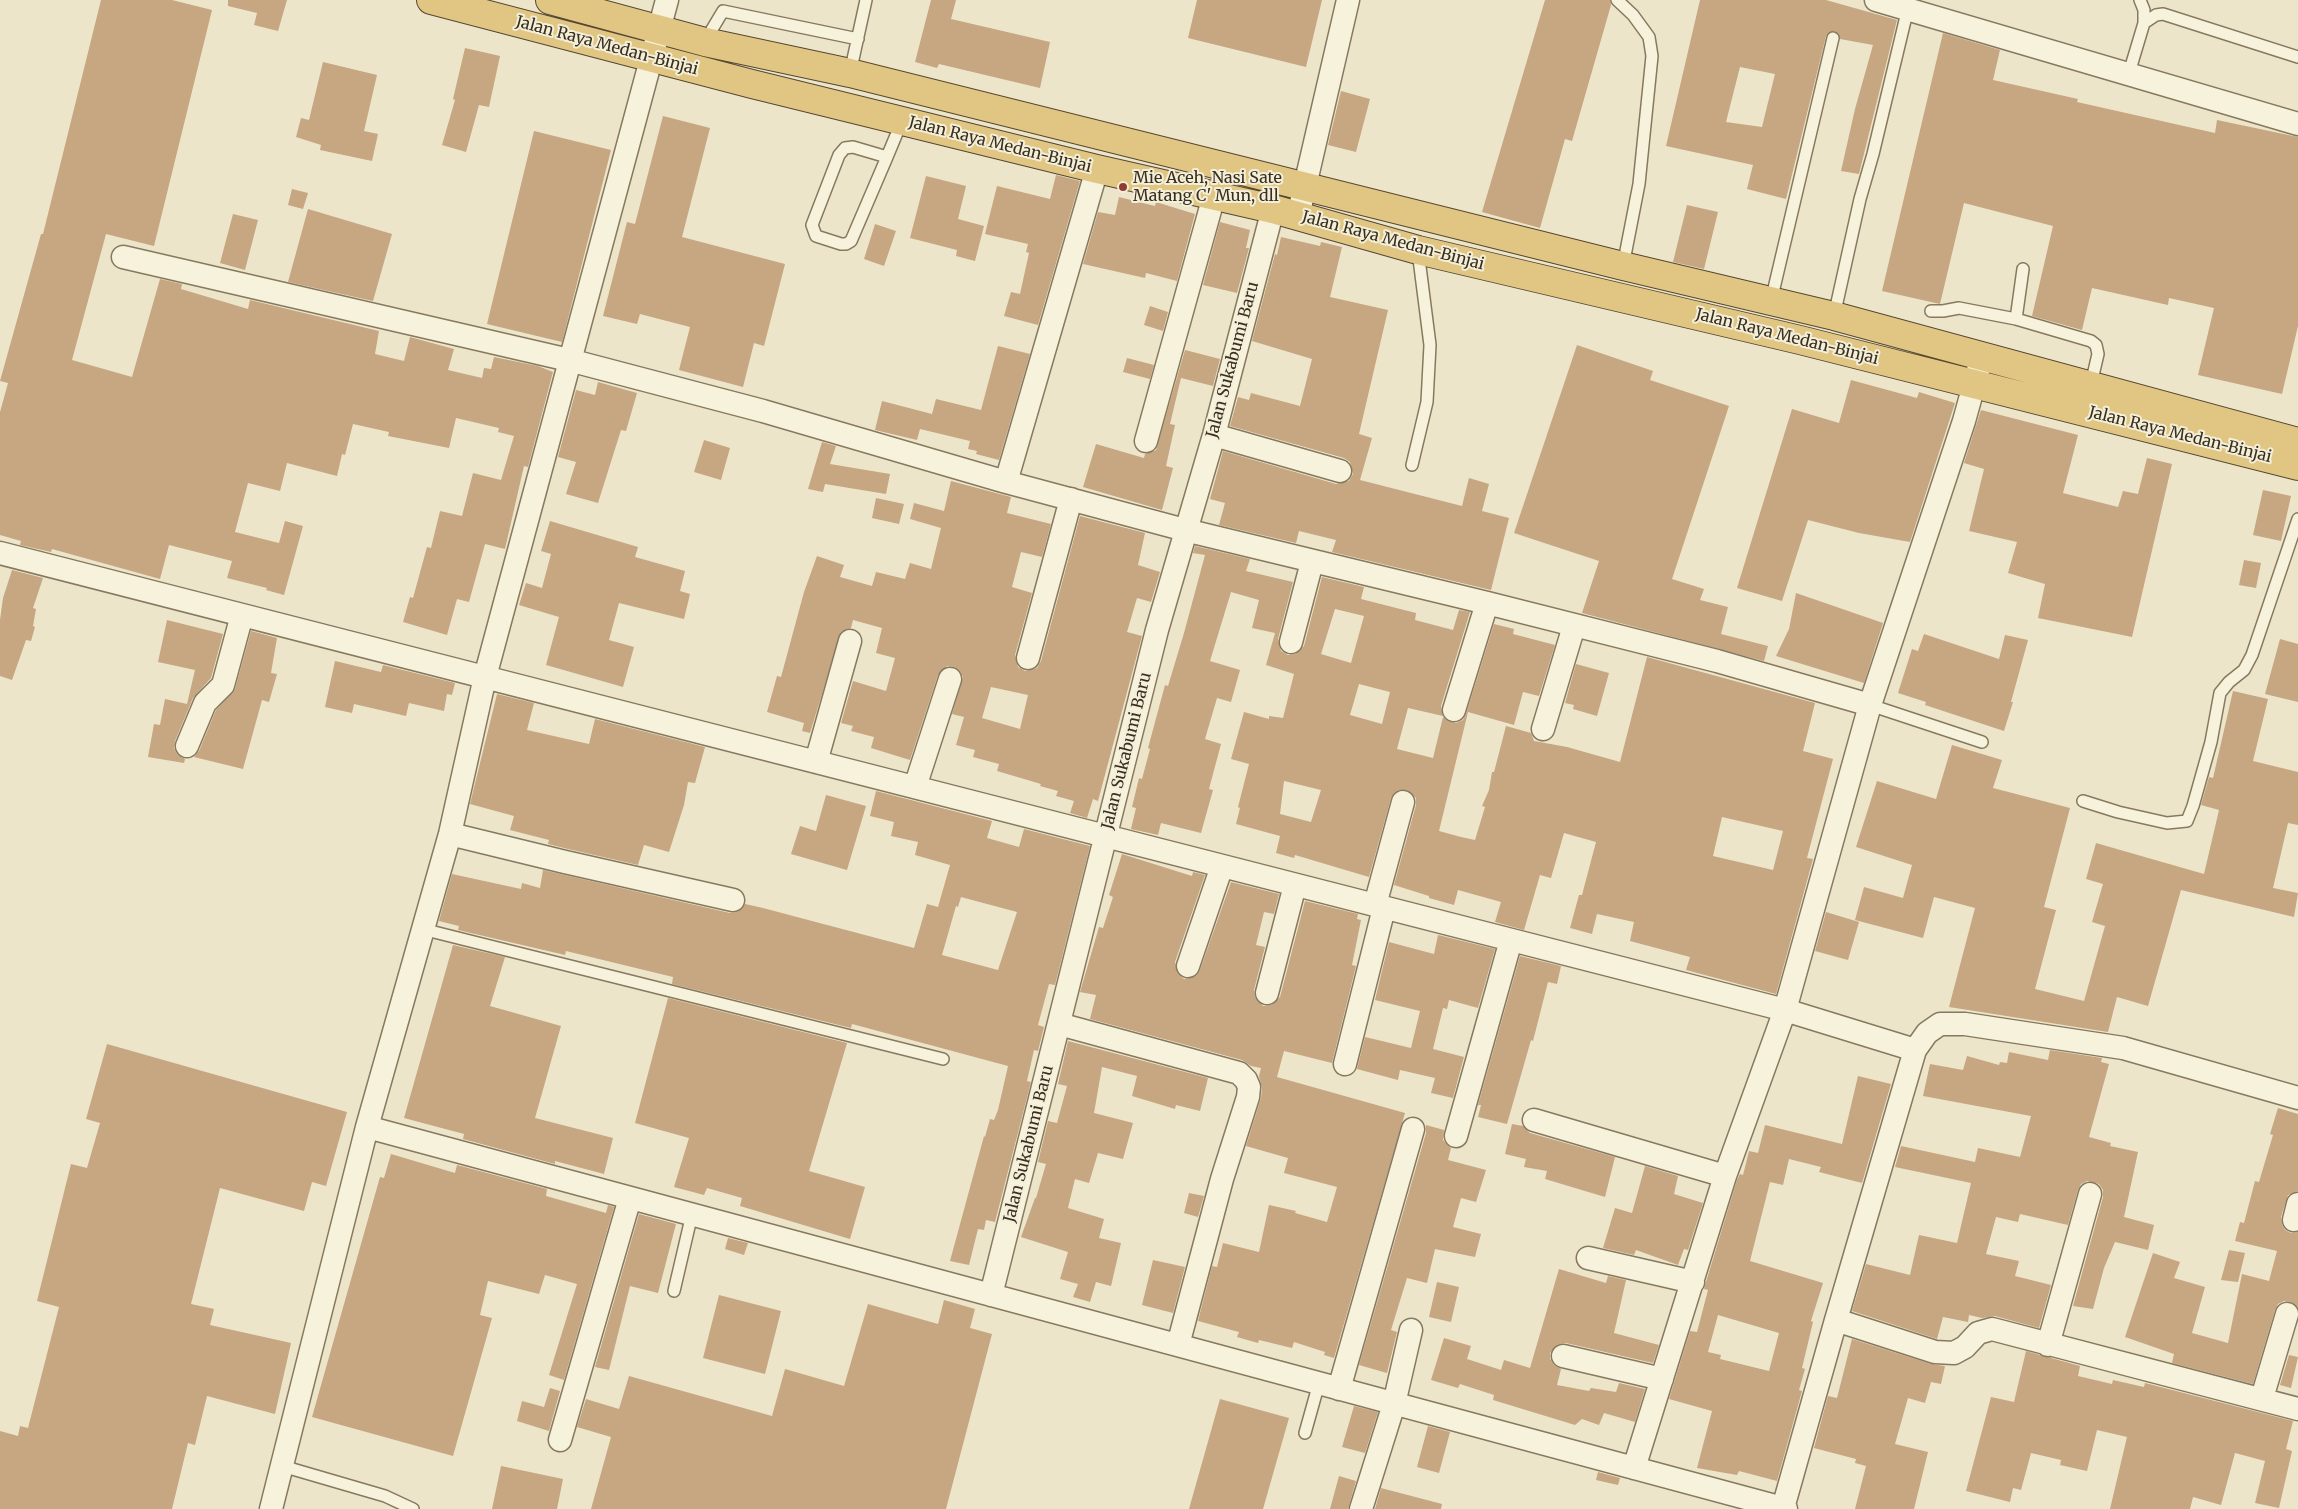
<!DOCTYPE html>
<html>
<head>
<meta charset="utf-8">
<style>
	body { margin:0 }
	canvas { display:block; background:#ece5c9 }
</style>
</head>
<body>
<canvas width="2298" height="1509"></canvas>
<script>
const ctx = document.querySelector('canvas').getContext('2d');
ctx.lineJoin = 'round';
function paint(path, color) { ctx.fillStyle = color; ctx.fill(path, 'evenodd'); }
const toPath = rows => new Path2D(rows.map(r => 'M' + r).join(''));
function trace(path, color, width, dash) { ctx.strokeStyle = color; ctx.lineWidth = width; ctx.lineCap = dash ? 'butt' : 'round'; ctx.setLineDash(dash || []); ctx.stroke(path); }
function write(font, color, halo, rows, align = 'center') {
  ctx.font = font + ' Merriweather,serif'; ctx.lineWidth = 4; ctx.setLineDash([]); ctx.textBaseline = 'middle'; ctx.strokeStyle = halo; ctx.fillStyle = color; for (const [text, x, y, turn = 0] of rows) {
    ctx.save(); ctx.translate(x, y); ctx.rotate((+turn || 0) * Math.PI / 180); ctx.textAlign = isNaN(turn) ? turn : align; if (halo) ctx.strokeText(text, 0, 0); ctx.fillText(text, 0, 0); ctx.restore();
  }
}
const building = toPath([
	[101,0,172,0,212,10,154,246,106,234,72,360,132,377,160,279,182,284,181,289,248,309,250,300,379,331,375,354,404,361,410,337,454,349,448,370,482,378,484,368,491,369,494,357,538,366,553,372,528,467,524,466,505,549,485,544,469,602,457,599,447,635,403,622,410,597,413,598,427,547,431,548,440,511,462,516,473,473,501,480,514,436,498,432,499,428,456,418,449,448,388,436,389,432,353,424,345,455,342,454,337,476,287,463,280,491,248,483,235,532,279,543,285,521,303,526,284,595,266,590,267,588,227,578,232,561,169,545,160,579,52,549,51,552,20,545,21,541,0,535,0,412,8,383,0,381,41,234,43,234],
	[228,0,287,0,278,31,254,25,257,13,228,6],
	[931,0,956,0,951,19,1050,42,1040,88,939,64,937,68,915,62],
	[1197,0,1322,0,1306,67,1188,38],
	[1545,0,1610,0,1611,5,1572,141,1565,139,1540,228,1482,212],
	[1700,0,1826,0,1897,20,1859,174,1841,171,1855,109,1873,45,1840,39,1838,33,1834,31,1828,33,1826,36,1786,199,1747,189,1753,165,1666,146],
	[1740,67,1775,74,1762,127,1726,122],
	[1943,33,2000,50,1993,80,2078,99,2077,102,2215,133,2217,120,2298,137,2298,326,2282,394,2198,375,2214,308,2169,298,2168,305,2092,288,2082,330,2032,316,2053,226,1964,203,1940,304,1882,291],
	[465,48,500,56,489,107,479,105,466,152,442,145,455,100,453,99],
	[323,62,377,75,364,131,378,134,372,161,320,150,321,145,296,137,301,118,309,120],
	[1341,91,1370,99,1356,152,1328,145],
	[663,116,710,128,682,237,785,264,764,346,754,343,743,387,679,370,690,327,640,314,637,324,603,316,627,222,635,224],
	[534,131,611,150,562,342,487,324],
	[1056,175,1080,181,1038,325,1004,316,1011,292,1020,294,1029,253,1026,252,1028,244,985,234,997,186,1050,199],
	[926,176,966,186,958,219,984,226,975,261,956,256,957,250,910,238],
	[292,189,308,193,303,209,288,205],
	[1119,197,1155,206,1156,202,1195,214,1177,281,1146,273,1145,278,1083,264,1098,212,1115,215],
	[1687,205,1718,212,1704,269,1673,262],
	[308,209,392,234,373,301,288,282],
	[233,214,258,220,245,270,220,263],
	[1220,222,1250,230,1246,248,1249,248,1237,293,1203,285],
	[875,224,896,231,884,266,864,259],
	[1281,237,1320,246,1321,242,1342,247,1330,297,1388,310,1359,434,1372,438,1360,480,1462,506,1469,478,1489,484,1482,511,1509,518,1491,590,1332,552,1336,540,1299,531,1296,543,1219,525,1225,503,1210,499,1223,451,1336,484,1349,481,1353,474,1350,462,1344,458,1230,426,1238,397,1249,400,1251,393,1300,406,1312,359,1252,341,1275,254,1277,255],
	[1150,306,1168,312,1163,331,1144,325],
	[1577,345,1653,371,1650,380,1729,406,1672,579,1704,589,1700,600,1728,607,1721,634,1768,646,1764,661,1582,613,1599,561,1514,533],
	[998,346,1030,354,999,460,976,454,977,451,968,449,970,441,920,429,917,440,875,430,882,401,932,414,936,399,981,410],
	[1185,350,1220,359,1213,386,1181,378,1170,424,1175,425,1166,466,1173,468,1162,510,1083,487,1096,444,1144,458,1145,454,1156,450],
	[1127,358,1154,365,1150,379,1123,372],
	[1851,380,1917,398,1919,392,1955,403,1910,542,1859,533,1808,520,1782,601,1737,588,1792,409,1839,423],
	[598,382,637,393,626,431,621,430,598,503,566,494,576,462,558,457,576,390,595,395],
	[1981,410,2078,435,2063,493,2118,507,2123,491,2138,494,2147,458,2172,464,2132,637,2038,618,2045,584,2008,573,2017,542,1969,531,1984,469,1964,463],
	[704,440,730,448,721,480,694,472],
	[822,442,836,446,830,464,890,474,886,494,825,484,823,492,808,489],
	[951,481,1011,497,1007,513,1051,524,1042,557,1021,552,1012,587,1032,593,1015,655,1018,667,1025,671,1037,668,1041,661,1080,516,1145,533,1138,565,1160,572,1151,602,1137,598,1127,632,1142,636,1098,801,1093,799,1087,818,1070,813,1074,801,1056,796,1058,791,1040,786,1041,784,997,771,999,764,973,757,975,750,956,745,964,717,952,714,963,677,960,671,954,667,947,666,938,675,910,760,871,748,874,737,851,731,853,726,841,723,853,681,886,691,895,658,876,653,882,628,853,620,851,628,841,632,810,733,802,731,804,723,767,712,777,676,781,677,804,592,817,556,844,565,840,577,872,586,876,572,905,579,910,563,931,569,941,528,910,519,914,503,944,511],
	[991,687,1028,695,1020,729,982,718],
	[2263,490,2291,496,2281,541,2253,535],
	[876,498,904,504,899,524,872,518],
	[550,521,638,547,635,557,685,571,680,591,690,594,684,619,619,603,609,640,634,647,623,687,546,665,559,617,519,605,526,583,542,588,551,554,541,551],
	[1195,546,1250,559,1246,571,1293,582,1278,639,1281,651,1288,655,1295,654,1304,646,1322,577,1364,587,1361,599,1416,613,1415,620,1453,630,1459,610,1470,612,1441,706,1443,716,1408,708,1397,749,1433,758,1443,717,1450,722,1456,723,1463,720,1466,714,1494,624,1514,629,1513,634,1555,645,1539,696,1523,692,1514,725,1468,712,1439,831,1461,837,1475,840,1485,807,1482,806,1489,790,1492,772,1494,772,1506,726,1531,733,1534,741,1567,747,1620,762,1647,657,1815,703,1803,751,1833,759,1807,858,1813,859,1776,994,1686,970,1690,957,1630,941,1634,922,1597,914,1592,934,1570,928,1579,895,1582,895,1596,842,1564,833,1551,878,1540,875,1524,930,1495,922,1501,902,1458,890,1454,905,1429,898,1429,896,1394,885,1416,805,1416,798,1407,790,1399,790,1391,798,1369,877,1295,855,1294,858,1276,853,1280,836,1236,824,1240,808,1238,807,1249,764,1231,759,1244,712,1269,719,1269,716,1283,718,1294,674,1266,665,1275,633,1252,628,1259,600,1231,592,1210,661,1240,670,1231,702,1217,698,1205,739,1221,744,1209,789,1213,790,1201,833,1161,823,1158,835,1131,829,1136,808,1132,807,1139,778,1142,779,1150,749,1148,748,1165,685,1168,686,1184,633,1205,555,1193,553],
	[1335,609,1364,616,1351,663,1321,654],
	[1359,684,1390,692,1382,724,1350,715],
	[1284,781,1321,790,1311,822,1280,814],
	[1722,817,1783,831,1773,870,1713,856],
	[2244,560,2261,563,2256,588,2239,585],
	[12,570,43,578,33,608,36,609,33,626,35,627,31,641,26,640,12,680,0,676,0,620,3,598],
	[1796,593,1883,623,1864,683,1776,656,1789,629],
	[167,620,223,634,211,678,193,698,175,741,174,748,177,754,185,759,184,763,148,757,154,724,160,725,165,699,187,704,195,670,158,662],
	[251,631,277,638,271,673,277,674,269,702,262,700,243,769,194,757,199,751,216,710,235,689],
	[1924,634,1999,659,2005,635,2028,640,2011,702,2013,702,2004,731,1925,705,1926,702,1898,693,1912,649,1918,651],
	[2280,639,2298,644,2298,702,2265,694],
	[335,661,381,672,383,665,455,683,452,695,447,694,444,711,409,703,406,716,354,704,352,713,325,707],
	[1576,664,1609,673,1597,716,1573,709,1574,705,1565,703],
	[2233,691,2268,699,2253,761,2298,772,2298,825,2288,823,2273,888,2298,893,2294,917,2181,890,2148,1006,2117,997,2108,1032,1949,1007,1975,908,1934,897,1923,938,1855,920,1864,887,1903,898,1912,865,1856,847,1877,781,1936,799,1952,745,2002,760,1993,788,2070,808,2044,907,2056,910,2035,989,2084,1001,2105,926,2092,922,2103,884,2086,879,2096,843,2204,874,2219,810,2201,805,2209,777,2213,778],
	[497,694,534,703,527,730,589,744,595,719,705,747,695,783,688,782,684,805,669,852,644,845,638,865,568,849,548,844,549,840,510,830,514,816,470,804],
	[876,791,992,821,987,838,1019,847,1024,829,1090,846,1055,985,1049,984,1038,1025,1044,1027,1038,1051,1034,1050,1027,1081,1031,1082,995,1222,986,1220,984,1230,978,1229,969,1265,950,1261,984,1136,985,1137,990,1119,994,1120,998,1110,1008,1066,852,1024,851,1028,672,984,673,977,566,951,565,955,458,930,459,926,439,921,452,874,521,889,522,883,540,888,543,870,730,913,737,912,745,904,763,908,914,948,927,904,938,907,950,865,915,855,918,842,891,836,894,822,870,816],
	[961,897,1017,912,998,970,942,955,956,906,958,907],
	[826,795,866,806,847,870,791,854,800,826,816,831],
	[1122,854,1192,876,1193,872,1205,875,1175,962,1178,974,1184,979,1196,976,1200,970,1231,882,1279,894,1274,914,1264,912,1256,945,1265,947,1254,990,1255,997,1263,1006,1271,1005,1280,997,1305,901,1358,914,1357,919,1361,920,1352,965,1356,966,1332,1063,1284,1051,1277,1077,1405,1113,1334,1358,1324,1355,1325,1352,1294,1342,1292,1348,1259,1340,1258,1343,1237,1337,1239,1332,1198,1321,1212,1266,1217,1267,1223,1243,1259,1252,1269,1205,1296,1211,1295,1213,1327,1222,1337,1187,1284,1173,1288,1158,1246,1146,1261,1098,1262,1088,1259,1076,1261,1068,1251,1066,1242,1060,1090,1019,1096,995,1080,992,1099,927,1103,928,1113,897,1109,895],
	[1826,912,1859,922,1848,960,1815,951],
	[1438,935,1495,949,1478,1008,1449,1000,1447,1009,1443,1008,1433,1049,1464,1057,1453,1098,1431,1093,1435,1078,1400,1070,1398,1080,1357,1069,1365,1037,1411,1048,1420,1011,1375,1000,1389,942,1434,954],
	[453,945,505,957,490,1006,561,1026,535,1118,613,1138,604,1174,555,1161,555,1164,463,1139,464,1134,404,1118],
	[1520,956,1561,966,1557,984,1548,982,1533,1041,1531,1040,1507,1124,1478,1117,1481,1105,1478,1105],
	[668,998,847,1043,809,1171,865,1187,850,1239,740,1206,742,1198,707,1188,704,1195,674,1187,689,1138,635,1123],
	[1068,1041,1208,1078,1200,1111,1176,1105,1175,1109,1132,1096,1137,1076,1102,1067,1094,1113,1133,1123,1123,1159,1098,1153,1089,1183,1075,1179,1068,1208,1104,1219,1099,1238,1121,1243,1111,1286,1096,1282,1090,1302,1073,1297,1078,1284,1060,1279,1068,1252,1021,1237,1035,1198,1036,1198,1046,1164,1038,1162,1048,1121,1057,1123,1067,1086,1058,1084],
	[107,1044,347,1112,326,1186,312,1182,304,1211,220,1188,191,1304,214,1309,210,1325,291,1343,275,1414,207,1396,195,1445,188,1443,172,1509,0,1509,0,1431,18,1436,20,1426,28,1428,59,1307,37,1301,71,1164,87,1168,100,1123,86,1119],
	[2050,1050,2102,1058,2101,1062,2109,1064,2089,1137,2111,1143,2110,1146,2138,1152,2124,1217,2154,1225,2148,1250,2115,1242,2104,1268,2093,1309,2073,1306,2103,1197,2103,1190,2099,1184,2087,1181,2081,1184,2078,1190,2068,1225,2020,1214,2018,1222,1996,1217,1986,1254,2019,1261,2015,1276,2051,1285,2039,1328,1995,1316,1982,1318,1969,1315,1968,1322,1943,1317,1937,1339,1852,1311,1866,1264,1910,1275,1919,1235,1957,1243,1971,1183,1895,1167,1901,1146,1975,1162,1978,1148,2020,1157,2031,1116,1923,1096,1930,1064,1963,1070,1967,1056,1999,1065,2000,1062,2007,1063,2009,1052,2048,1060],
	[1858,1076,1891,1084,1862,1183,1819,1172,1821,1167,1789,1159,1783,1185,1770,1182,1750,1261,1823,1283,1811,1321,1813,1322,1802,1368,1805,1369,1799,1390,1802,1391,1777,1481,1739,1471,1737,1475,1697,1468,1712,1411,1669,1399,1690,1331,1697,1332,1708,1290,1704,1289,1706,1282,1737,1180,1740,1174,1743,1175,1749,1151,1758,1153,1765,1125,1842,1144],
	[1718,1315,1779,1333,1769,1371,1720,1359,1721,1355,1708,1352],
	[2278,1108,2298,1114,2298,1191,2288,1195,2281,1217,2282,1224,2285,1230,2291,1233,2298,1232,2298,1308,2291,1302,2284,1301,2278,1304,2275,1310,2253,1384,2172,1363,2174,1354,2125,1337,2153,1253,2180,1262,2174,1278,2205,1287,2192,1333,2228,1343,2242,1274,2269,1281,2277,1251,2235,1241,2240,1222,2244,1223,2255,1181,2259,1182,2273,1135,2270,1134],
	[1512,1124,1523,1126,1530,1133,1615,1157,1605,1197,1545,1179,1547,1171,1524,1167,1526,1159,1505,1154],
	[1426,1125,1444,1130,1443,1140,1451,1148,1448,1160,1486,1170,1476,1202,1461,1198,1453,1227,1481,1234,1475,1257,1435,1249,1427,1283,1407,1278,1391,1330,1397,1332,1387,1373,1359,1365,1426,1133],
	[391,1154,455,1173,457,1165,547,1189,546,1196,606,1213,608,1205,614,1207,564,1380,549,1375,577,1284,545,1275,539,1294,488,1281,480,1315,492,1318,453,1456,312,1417,380,1177,384,1178],
	[1645,1166,1678,1176,1674,1194,1703,1203,1688,1250,1684,1249,1678,1265,1636,1250,1634,1255,1603,1248,1615,1208,1632,1213],
	[1189,1193,1204,1196,1198,1217,1184,1213],
	[639,1214,676,1224,658,1293,630,1286,609,1370,595,1367],
	[728,1238,748,1243,744,1255,725,1249],
	[2229,1250,2245,1253,2238,1282,2221,1280],
	[1153,1260,1185,1267,1173,1313,1142,1305],
	[1559,1269,1606,1283,1608,1276,1626,1280,1614,1333,1659,1345,1653,1363,1566,1343,1559,1344,1550,1353,1550,1359,1554,1365,1561,1369,1557,1385,1589,1391,1591,1388,1616,1392,1619,1383,1645,1389,1635,1422,1604,1413,1599,1425,1582,1419,1575,1425,1493,1400,1494,1395,1460,1384,1458,1388,1431,1380,1444,1338,1471,1346,1467,1359,1501,1370,1504,1360,1530,1368],
	[1437,1282,1459,1287,1451,1322,1429,1317],
	[719,1295,781,1311,765,1374,703,1358],
	[944,1300,975,1309,970,1328,992,1334,946,1509,591,1509,611,1437,577,1427,586,1399,619,1409,629,1376,772,1416,785,1369,844,1386,868,1304,938,1324],
	[1852,1339,1931,1364,1945,1366,1941,1384,1931,1382,1925,1403,1908,1398,1895,1444,1928,1452,1914,1509,1855,1509,1866,1466,1855,1463,1856,1459,1814,1448,1828,1396,1837,1398],
	[2026,1351,2080,1366,2078,1376,2112,1384,2113,1380,2144,1387,2145,1383,2293,1421,2286,1449,2292,1451,2279,1508,2255,1503,2265,1461,2235,1453,2221,1505,2193,1497,2190,1509,2110,1509,2127,1437,2097,1430,2087,1471,2060,1465,2061,1460,2031,1453,2021,1490,2013,1488,2010,1502,1966,1491,1991,1397,2014,1402],
	[2289,1355,2298,1357,2291,1388,2280,1385],
	[550,1388,560,1391,549,1431,517,1421,522,1401,544,1407],
	[1220,1399,1289,1418,1263,1509,1189,1509],
	[1354,1406,1378,1412,1365,1453,1342,1447],
	[1428,1426,1450,1432,1439,1473,1417,1467],
	[501,1466,563,1479,557,1509,492,1509],
	[1598,1472,1620,1478,1618,1485,1596,1480],
	[1339,1476,1356,1481,1348,1509,1330,1509],
	[1381,1488,1442,1504,1441,1509,1375,1509]
]);
const service = toPath([
	[1617,0,1633,15,1649,37,1652,56,1639,184,1623,266],
	[2144,23,2156,15,2163,14,2298,57],
	[705,41,723,11,858,39],
	[850,73,866,0],
	[2129,73,2144,23,2144,10,2140,0],
	[887,157,853,147,845,148,839,155,812,225,816,236,841,244,846,244,851,241,887,157,902,121],
	[2023,269,2016,319,2091,341,2096,345,2098,354,2091,384],
	[1771,301,1833,38],
	[1931,311,1943,311,1959,308,2016,319],
	[1834,316,1860,199,1873,154,1908,8],
	[1412,465,1427,402,1430,345,1418,251],
	[1870,705,1982,742],
	[2083,801,2118,812,2167,823,2187,821,2193,806,2211,742,2220,693,2229,682,2244,670,2252,655,2298,519],
	[422,929,943,1059],
	[674,1291,692,1214],
	[1305,1433,1319,1383],
	[282,1466,385,1496,413,1509]
]);
const minor = toPath([
	[1876,0,2298,124],
	[1298,216,1348,0],
	[123,257,569,360,763,411,1006,482,1185,530,1487,603,1717,661,1870,705],
	[1214,435,1340,471],
	[1146,441,1214,196],
	[1006,482,1097,169],
	[0,553,1785,1010,1915,1050],
	[1291,642,1312,562],
	[1028,658,1071,499],
	[1454,710,1487,603],
	[1543,729,1574,626],
	[187,746,205,703,223,685,242,615],
	[816,762,850,641],
	[915,787,950,679],
	[450,834,565,862,733,900],
	[1375,905,1403,802],
	[1188,966,1222,866],
	[1267,993,1295,885],
	[1059,1024,1239,1073,1246,1080,1249,1087,1248,1097,1222,1179,1178,1345],
	[1345,1064,1384,908],
	[1534,1120,1725,1176],
	[367,1127,1783,1508],
	[1456,1136,1511,940],
	[2294,1220,2298,1204],
	[1588,1258,1693,1282],
	[991,1295,1157,630,1214,435,1273,209],
	[1836,1320,1915,1050,1927,1033,1940,1024,1965,1024,2123,1048,2298,1098],
	[2048,1345,2090,1194],
	[1563,1356,1662,1379],
	[1339,1389,1413,1129],
	[2262,1398,2287,1314],
	[560,1440,630,1198],
	[1634,1468,1725,1176,1785,1010,1870,705,1964,421,1982,356],
	[271,1509,367,1127,450,834,485,677,667,0],
	[1361,1509,1394,1404,1411,1330],
	[1786,1509,1783,1508,1836,1320,1935,1352,1954,1353,1965,1347,1978,1333,1992,1329,2298,1409]
]);
const trunk = toPath([
	[431,0,752,84,1097,169,1273,209,1418,250,1800,340,2298,466],
	[550,0,705,42,850,73,1623,266,1834,316,2298,442]
]);
const markers = [
	[1123,187,5,"#923c33"]
];
const streetNames = [
	["Jalan Raya Medan-Binjai",607,46,15],
	["Jalan Raya Medan-Binjai",1000,145,14],
	["Jalan Raya Medan-Binjai",1393,241,15],
	["Jalan Raya Medan-Binjai",1787,337,14],
	["Jalan Sukabumi Baru",1233,360,-75],
	["Jalan Raya Medan-Binjai",2180,435,14],
	["Jalan Sukabumi Baru",1127,751,-76],
	["Jalan Sukabumi Baru",1029,1144,-76]
];
const poiNames = [
	["Mie Aceh, Nasi Sate",1133,178],
	["Matang C' Mun, dll",1133,196]
];
paint(building, '#c7a682');
trace(service, '#87795f', 14);
trace(minor, '#87795f', 25);
trace(trunk, '#564732', 30);
trace(service, '#f7f2dc', 11);
trace(minor, '#f7f2dc', 22);
trace(trunk, '#e0c682', 28);
for (const [x, y, r, color] of markers) { const dot = new Path2D(); dot.arc(x, y, r, 0, 2 * Math.PI); ctx.fillStyle = color; ctx.fill(dot); trace(dot, '#f4efd8', 2); }
write('16px', '#392f21', '#f4efd8', streetNames);
write('16px', '#392f21', '#f4efd8', poiNames, 'left');
</script>
</body>
</html>
